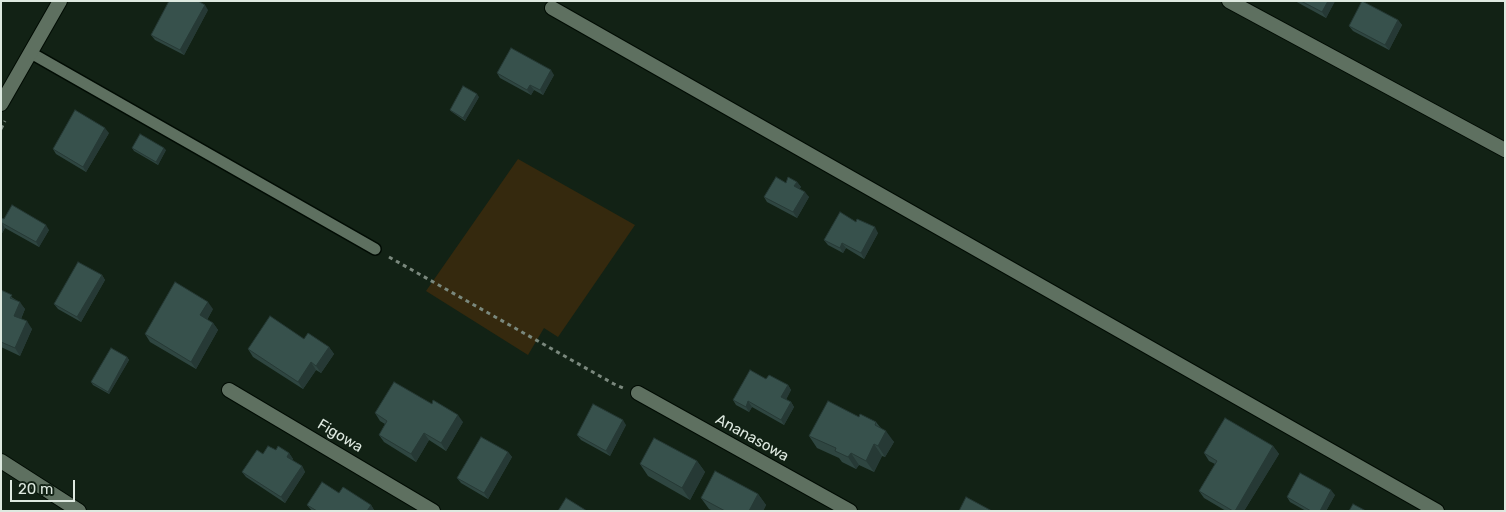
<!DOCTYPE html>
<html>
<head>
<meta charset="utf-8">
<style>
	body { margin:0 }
	#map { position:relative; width:1506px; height:512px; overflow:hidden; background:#122215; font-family:Rubik,sans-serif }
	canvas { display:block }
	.frame { position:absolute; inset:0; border:2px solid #dee9e0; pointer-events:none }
	.scale { position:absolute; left:10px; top:480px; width:65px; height:22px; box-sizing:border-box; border:2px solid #dee9e0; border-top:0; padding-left:6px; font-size:15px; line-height:18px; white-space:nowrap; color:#dee9e0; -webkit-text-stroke:4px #122215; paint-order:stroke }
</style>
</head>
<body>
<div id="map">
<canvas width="1506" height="512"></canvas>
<div class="frame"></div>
<div class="scale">20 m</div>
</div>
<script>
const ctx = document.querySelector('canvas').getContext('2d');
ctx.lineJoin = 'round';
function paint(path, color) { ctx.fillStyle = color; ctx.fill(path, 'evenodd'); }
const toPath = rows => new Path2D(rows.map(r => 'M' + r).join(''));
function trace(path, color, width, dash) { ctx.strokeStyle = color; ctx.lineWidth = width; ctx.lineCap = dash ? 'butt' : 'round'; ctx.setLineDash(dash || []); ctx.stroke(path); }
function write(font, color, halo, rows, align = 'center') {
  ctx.font = font + ' Rubik,sans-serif'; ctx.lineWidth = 4; ctx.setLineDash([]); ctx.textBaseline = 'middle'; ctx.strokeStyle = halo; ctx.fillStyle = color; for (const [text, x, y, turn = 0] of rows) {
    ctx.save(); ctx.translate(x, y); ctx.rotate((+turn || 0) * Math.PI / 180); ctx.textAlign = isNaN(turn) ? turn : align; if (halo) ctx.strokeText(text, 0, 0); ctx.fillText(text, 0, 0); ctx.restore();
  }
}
const green = toPath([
	[518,159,635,225,558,337,544,328,528,355,426,291]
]);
const path = toPath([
	[1,129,5,121],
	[389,257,614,384,623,388]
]);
const service = toPath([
	[31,53,375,249]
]);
const minor = toPath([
	[1229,1,1505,150],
	[552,8,1437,511],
	[229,390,433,511],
	[638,393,850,511],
	[1,461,79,511]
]);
const tertiary = toPath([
	[1,104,60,1]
]);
const wall = toPath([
	[1295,1,1335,1,1326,18],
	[208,10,184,55,155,40,151,35],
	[1398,20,1402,25,1389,50,1353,31,1349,26],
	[497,73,554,75,543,95,534,90,531,95,500,78],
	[479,97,465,121,452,112,450,110],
	[109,133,86,172,56,154,53,149],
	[132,148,166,150,158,165,134,151],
	[797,182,801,187,799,189,809,197,797,218,767,202,764,197,786,183],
	[1,218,4,219,49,230,39,247,5,228,1,235],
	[856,222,878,233,864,259,846,248,843,253,828,245,824,240],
	[102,275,105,280,81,322,58,309,54,304],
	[1,290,16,300,25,309,21,319,32,329,20,356,1,347],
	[213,309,207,320,213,323,218,330,196,369,150,342,145,334],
	[304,339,329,347,334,354,321,373,316,370,303,389,253,357,248,349],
	[127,357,129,360,109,394,93,385,91,382],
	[766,379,788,385,791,390,786,399,791,402,794,407,784,425,752,407,749,412,736,405,733,400],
	[375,413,463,422,446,451,429,440,416,462,384,442,379,435,385,424,380,421],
	[859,417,876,422,880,427,894,442,885,457,882,456,874,472,859,465,856,469,842,462,839,458,817,448,809,436],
	[626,425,610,456,581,440,577,435],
	[1273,446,1279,454,1244,511,1226,511,1204,498,1199,491,1215,464,1209,461,1204,453],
	[276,450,289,453,293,459,292,460,302,466,305,472,285,503,246,477,242,472,263,454],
	[508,452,512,457,488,499,461,483,457,478],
	[697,461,705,472,690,500,648,476,640,464],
	[758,494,766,505,763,511,713,511,709,509,701,498],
	[1335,495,1326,511,1306,511,1290,502,1287,497],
	[307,505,371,505,374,510,374,511,312,511]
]);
const shadedWall = toPath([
	[1328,1,1335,1,1326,18,1322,12],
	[205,5,208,10,184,55,180,50],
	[1398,20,1402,25,1389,50,1385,45],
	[551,70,554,75,543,95,540,90],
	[530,85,534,90,531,95,527,90],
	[477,94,479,97,465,121,463,118],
	[105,128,109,133,86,172,83,167],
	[164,148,166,150,158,165,156,162],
	[797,182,801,187,798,192,794,186],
	[805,192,809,197,797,218,793,212],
	[1,223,2,223,5,228,1,235],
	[46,225,49,230,39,247,36,242],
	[875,227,878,233,864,259,861,253],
	[842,243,846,248,843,253,840,248],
	[102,275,105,280,81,322,77,317],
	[20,302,25,309,19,323,14,316],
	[208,302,213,309,205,323,200,315],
	[27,321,32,329,20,356,15,348],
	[213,323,218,330,196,369,191,362],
	[329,347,334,354,321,373,316,366],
	[127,357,129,360,109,394,108,392],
	[311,362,316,370,303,389,298,382],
	[788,385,791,390,785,402,781,397],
	[748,401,752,407,749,412,746,407],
	[791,402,794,407,784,425,781,420],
	[458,415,463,422,446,451,441,443],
	[623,420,626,425,610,456,606,451],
	[886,431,894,442,885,457,878,446],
	[424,433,429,440,416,462,411,454],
	[874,444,882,456,874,472,866,461],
	[1273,446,1279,454,1244,511,1235,511],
	[508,452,512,457,488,499,484,493],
	[289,453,293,459,291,462,287,457],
	[851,453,859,465,856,469,848,457],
	[697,461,705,472,690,500,682,488],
	[302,466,305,472,285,503,281,497],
	[1331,490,1335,495,1326,511,1320,511],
	[758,494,766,505,763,511,749,511],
	[371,505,374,510,374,511,367,511]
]);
const building = toPath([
	[169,1,198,1,205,5,180,50,151,35,169,1],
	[1301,1,1328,1,1322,12,1301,1],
	[1362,1,1398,20,1385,45,1349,26,1362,1],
	[511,48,551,70,540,90,530,85,527,90,497,73,511,48],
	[463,86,477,94,463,118,450,110,463,86],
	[75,110,105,128,83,167,53,149,75,110],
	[140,134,164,148,156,162,132,148,140,134],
	[776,177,786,183,788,177,797,182,794,186,805,192,793,212,764,197,776,177],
	[12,205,46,225,36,242,2,223,1,223,1,218,4,219,12,205],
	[840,212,856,222,857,219,875,227,861,253,842,243,840,248,824,240,840,212],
	[78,262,102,275,77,317,54,304,78,262],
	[175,282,208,302,200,315,213,323,191,362,145,334,175,282],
	[1,290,12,295,10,298,20,302,14,316,27,321,15,348,1,342,1,290],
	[270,316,304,339,308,333,329,347,316,366,311,362,298,382,248,349,270,316],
	[111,348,127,357,108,392,91,382,111,348],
	[750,370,766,379,769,375,788,385,781,397,791,402,781,420,748,401,746,407,733,400,750,370],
	[394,382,432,404,433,400,458,415,441,443,424,433,411,454,379,435,387,421,375,413,394,382],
	[828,401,859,417,860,414,876,422,875,425,886,431,878,446,874,444,866,461,851,453,848,457,835,451,836,448,809,436,828,401],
	[593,404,623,420,606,451,577,435,593,404],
	[1225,418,1273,446,1235,511,1233,511,1199,491,1217,461,1204,453,1225,418],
	[481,437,508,452,484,493,457,478,481,437],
	[654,438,697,461,682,488,640,464,654,438],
	[268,446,276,450,278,446,289,453,287,457,302,466,281,497,242,472,257,450,263,454,268,446],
	[715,471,758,494,749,511,725,511,701,498,715,471],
	[1300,473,1331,490,1320,511,1311,511,1287,497,1300,473],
	[322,482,339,493,343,487,371,505,367,511,317,511,307,505,322,482],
	[966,497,992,511,959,511,966,497],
	[566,498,587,511,558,511,566,498],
	[1353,504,1366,511,1349,511,1353,504]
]);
const streetNames = [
	["Figowa",340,436,31],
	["Ananasowa",752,438,29]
];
paint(green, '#35290e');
trace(service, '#010b03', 14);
trace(minor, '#010b03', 16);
trace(tertiary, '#010b03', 16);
trace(path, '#7a887d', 3, [4, 4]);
trace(service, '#5e7060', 11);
trace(minor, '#5e7060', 14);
trace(tertiary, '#5e7060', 14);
paint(wall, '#2f4641');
paint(shadedWall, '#263935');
paint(building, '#37514c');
trace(building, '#263935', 1);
write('15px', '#dee9e0', '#122215', streetNames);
</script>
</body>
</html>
